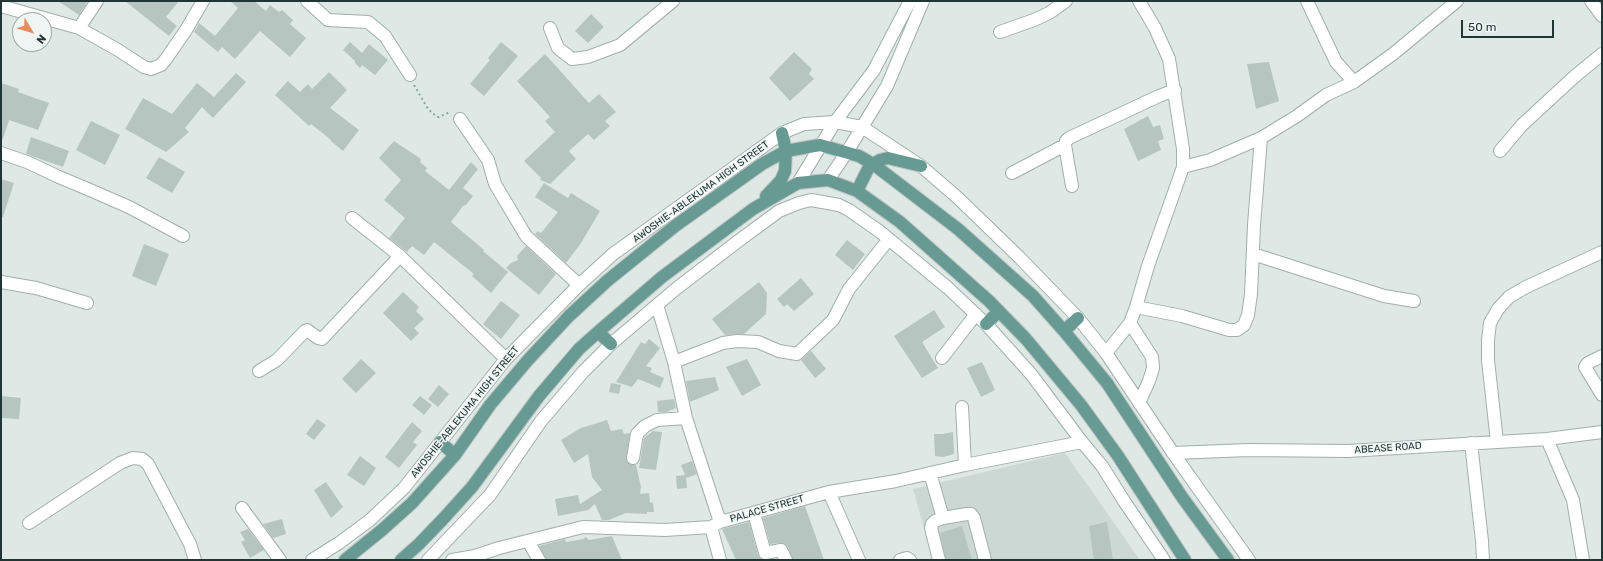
<!DOCTYPE html>
<html>
<head>
<meta charset="utf-8">
<style>
	body { margin:0 }
	#map { position:relative; width:1603px; height:561px; overflow:hidden; background:#dee8e5; font-family:Rubik,sans-serif }
	canvas { display:block }
	.frame { position:absolute; inset:0; border:2px solid #213633; pointer-events:none }
	.north { position:absolute; left:12px; top:12px; width:40px; height:40px; box-sizing:border-box; background:#eef5f2; border:1px solid #9ca9a6; border-radius:50%; rotate:128deg; font-size:11px; font-weight:700; line-height:16px; text-align:center; color:#213633 }
	.north::after { content:''; display:block; margin:auto; width:14px; height:18px; background:#e48e60; clip-path:polygon(50% 0,100% 100%,50% 72%,0 100%) }
	.scale { position:absolute; left:1461px; top:20px; width:93px; height:18px; box-sizing:border-box; border:2px solid #213633; border-top:0; padding-left:5px; font-size:12px; line-height:14px; white-space:nowrap; color:#213633; -webkit-text-stroke:3px #eef5f2; paint-order:stroke }
</style>
</head>
<body>
<div id="map">
<canvas width="1603" height="561"></canvas>
<div class="frame"></div>
<div class="north">N</div>
<div class="scale">50 m</div>
</div>
<script>
const ctx = document.querySelector('canvas').getContext('2d');
ctx.lineJoin = 'round';
function paint(path, color) { ctx.fillStyle = color; ctx.fill(path, 'evenodd'); }
const toPath = rows => new Path2D(rows.map(r => 'M' + r).join(''));
function trace(path, color, width, dash) { ctx.strokeStyle = color; ctx.lineWidth = width; ctx.lineCap = dash ? 'butt' : 'round'; ctx.setLineDash(dash || []); ctx.stroke(path); }
function write(font, color, halo, rows, align = 'center') {
  ctx.font = font + ' Rubik,sans-serif'; ctx.lineWidth = 3; ctx.setLineDash([]); ctx.textBaseline = 'middle'; ctx.strokeStyle = halo; ctx.fillStyle = color; for (const [text, x, y, turn = 0] of rows) {
    ctx.save(); ctx.translate(x, y); ctx.rotate((+turn || 0) * Math.PI / 180); ctx.textAlign = isNaN(turn) ? turn : align; if (halo) ctx.strokeText(text, 0, 0); ctx.fillText(text, 0, 0); ctx.restore();
  }
}
const built = toPath([
	[1065,453,1140,560,933,560,913,489]
]);
const building = toPath([
	[58,1,88,1,79,15],
	[125,1,179,1,166,17,177,26,169,36],
	[230,1,254,1,266,11,270,5,279,12,282,10,293,20,290,24,306,38,290,57,260,31,235,59,222,47,218,52,194,32,199,23,215,36,238,8],
	[591,14,604,27,588,43,575,31],
	[350,42,362,53,369,44,388,60,375,75,362,65,360,68,355,63,355,61,343,50],
	[501,42,518,56,484,96,470,84,490,60,488,58],
	[794,52,812,69,809,74,814,79,790,101,769,78],
	[545,54,589,103,599,94,616,112,605,121,610,126,594,140,588,134,569,151,576,159,550,184,540,180,541,178,524,161,555,132,545,121,550,117,517,81],
	[1269,62,1279,101,1256,109,1247,64],
	[329,72,347,90,330,108,359,130,343,151,331,141,331,140,311,124,309,126,275,95,288,81,300,92,308,84,312,89],
	[236,73,246,82,213,118,202,107,185,128,189,132,166,152,125,129,143,98,172,114,197,83,214,97],
	[1,83,19,89,18,92,49,103,38,130,9,120,3,139,1,138],
	[1148,116,1153,127,1160,125,1164,139,1158,141,1161,150,1138,161,1124,129],
	[91,121,120,135,105,165,76,150],
	[31,137,69,151,63,167,26,154],
	[394,141,421,159,420,162,427,168,425,171,449,190,471,162,478,169,463,188,473,196,466,205,463,206,451,222,484,250,483,251,508,272,491,293,472,276,474,274,434,242,424,255,412,246,407,252,389,238,405,218,384,200,401,180,379,158],
	[159,157,185,172,172,193,146,178],
	[1,179,14,183,3,217,1,216],
	[544,183,568,198,571,193,600,211,581,243,566,263,535,234,538,231,541,233,558,212,535,197],
	[847,240,865,254,853,270,835,255],
	[144,244,169,254,156,286,132,276],
	[526,246,556,274,539,295,506,268,511,263,518,260,517,256],
	[801,278,814,294,794,311,787,304,784,307,777,299],
	[759,282,767,293,766,314,744,334,725,335,712,319],
	[403,292,419,307,416,311,424,319,414,328,419,333,411,341,383,313],
	[501,301,520,315,501,339,483,324],
	[934,310,945,327,922,342,938,368,922,378,894,336],
	[649,339,660,348,646,366,652,368,650,372,664,378,660,388,638,379,632,387,616,382,641,342,645,344],
	[811,351,826,369,815,378,801,360],
	[361,359,376,373,356,393,342,379],
	[747,359,761,385,742,396,726,367],
	[982,362,995,390,981,397,967,368],
	[715,377,719,390,690,402,686,381],
	[611,383,621,385,619,394,609,392],
	[439,385,449,394,438,407,428,399],
	[1,396,21,398,19,419,1,418],
	[420,396,432,405,424,415,412,405],
	[674,399,676,408,666,412,658,412,657,401],
	[317,419,326,425,314,440,306,434],
	[607,420,611,431,622,429,624,434,630,433,626,460,631,465,636,465,641,487,640,494,649,493,650,503,653,502,654,512,647,512,647,514,626,513,609,520,602,520,595,504,588,510,558,516,555,499,578,495,580,504,602,490,592,477,588,454,574,463,561,440,581,428],
	[412,422,422,431,413,442,417,445,399,468,385,457],
	[653,431,662,432,656,470,639,468,644,438],
	[953,432,954,454,943,457,935,456,934,434,943,434],
	[360,456,376,468,364,486,347,475],
	[692,461,697,474,687,478,686,477,687,488,677,489,676,476,685,475,681,465],
	[326,482,343,507,331,518,314,490],
	[805,506,824,560,793,560,788,547,785,544,780,543,770,544,763,518],
	[282,519,286,534,273,538,263,524],
	[749,522,758,555,762,560,736,560,722,529],
	[1107,522,1113,560,1094,560,1089,526],
	[962,526,972,560,946,560,940,533],
	[248,529,264,550,250,558,241,542,245,540,240,532],
	[612,536,622,560,546,560,539,546,565,539,566,542,583,539,586,537,589,540]
]);
const path = toPath([
	[414,85,428,109,437,117,439,117,450,112]
]);
const minor = toPath([
	[307,1,328,20,368,22,385,36,410,75],
	[1307,1,1336,62,1354,82],
	[1591,1,1602,16],
	[1,6,79,28,118,50,144,67,151,69,161,65,166,59,186,30,203,1],
	[79,28,97,1],
	[550,28,558,48,572,59,588,57,620,45,673,1],
	[1000,32,1034,20,1049,13,1066,1],
	[460,119,488,160,495,184,526,236,579,285],
	[1500,151,1522,125,1574,77,1602,54],
	[1,153,27,162,59,177,90,190,129,207,183,236],
	[1183,167,1210,160,1261,138,1297,116,1326,95,1354,82,1393,54,1457,1],
	[1012,173,1065,145],
	[828,180,847,152,887,86,923,1],
	[798,183,835,122,874,70,910,1],
	[1072,186,1065,145,1066,141,1069,138,1159,96,1175,90],
	[352,218,400,256,506,359],
	[1253,254,1384,296,1414,301],
	[1,282,36,288,87,303],
	[657,305,674,362,686,418,720,522],
	[1136,307,1182,316,1229,330,1237,330,1244,325,1248,315,1251,294,1254,225,1261,138],
	[1130,323,1152,357,1153,368,1149,381,1139,403],
	[1106,353,1130,323,1136,307,1148,266,1183,167,1183,149,1169,59,1155,28,1139,1],
	[1602,356,1588,363,1585,367,1602,395],
	[942,358,976,314],
	[674,362,723,343,737,341,758,342,779,351,797,354,833,320,849,289,889,239],
	[259,371,277,360,305,331,307,330,318,338,322,339,400,256],
	[962,407,965,465],
	[1547,439,1573,500,1583,560],
	[1497,442,1488,360,1488,340,1490,323,1498,309,1509,297,1526,287,1602,252],
	[1471,443,1482,541,1483,560],
	[1173,453,1249,450,1348,451,1547,439,1602,432],
	[633,458,637,434,645,426,657,420,686,418],
	[930,473,943,518],
	[829,492,859,560],
	[242,508,280,560],
	[754,513,765,553,781,550,786,560],
	[29,523,120,463,133,458,142,459,148,464,190,544,195,560],
	[711,527,720,560],
	[528,541,539,560],
	[312,560,339,543,370,520,404,488,506,359,579,285,613,254,782,133,804,124,835,122,862,127,921,166,958,198,1020,258,1078,318,1106,353,1173,453,1249,560],
	[428,560,490,495,541,421,583,372,611,344,677,288,737,242,779,211,799,203,811,200,839,205,849,210,879,231,948,288,986,324,1031,374,1082,442,1102,466,1124,501,1164,560],
	[452,560,475,556,499,548,583,527,665,530,711,527,720,522,829,492,896,481,965,465,1082,442],
	[900,560,907,558,910,560],
	[939,560,931,528,932,524,935,521,943,518,967,514,971,514,974,518,985,560]
]);
const major = toPath([
	[857,191,868,169,873,164,880,160,888,158,921,166],
	[766,196,781,180,785,171,786,151,782,133],
	[986,324,999,311],
	[1064,331,1078,318],
	[598,332,611,344],
	[440,442,455,455],
	[345,560,382,530,412,503,455,455,490,405,528,360,569,316,607,281,675,226,762,164,786,151,820,145,859,156,873,164,958,229,1033,296,1064,331,1107,383,1182,497,1228,560],
	[401,560,419,544,444,518,472,487,539,396,579,349,598,332,662,277,753,209,798,183,828,180,857,191,900,222,989,301,1026,339,1081,405,1118,456,1185,560]
]);
const streetNames = [
	["AWOSHIE-ABLEKUMA HIGH STREET",701,192,-36],
	["AWOSHIE-ABLEKUMA HIGH STREET",465,412,-51],
	["ABEASE ROAD",1388,448,-4],
	["PALACE STREET",767,509,-16]
];
paint(built, '#ccd8d4');
paint(building, '#b7c5c1');
trace(minor, '#a2afac', 14);
trace(major, '#bcc3c2', 14);
trace(path, '#81a9a1', 2, [2, 3]);
trace(minor, '#fff', 12);
trace(major, '#669a92', 12);
write('10px', '#213633', '#eef5f2', streetNames);
</script>
</body>
</html>
